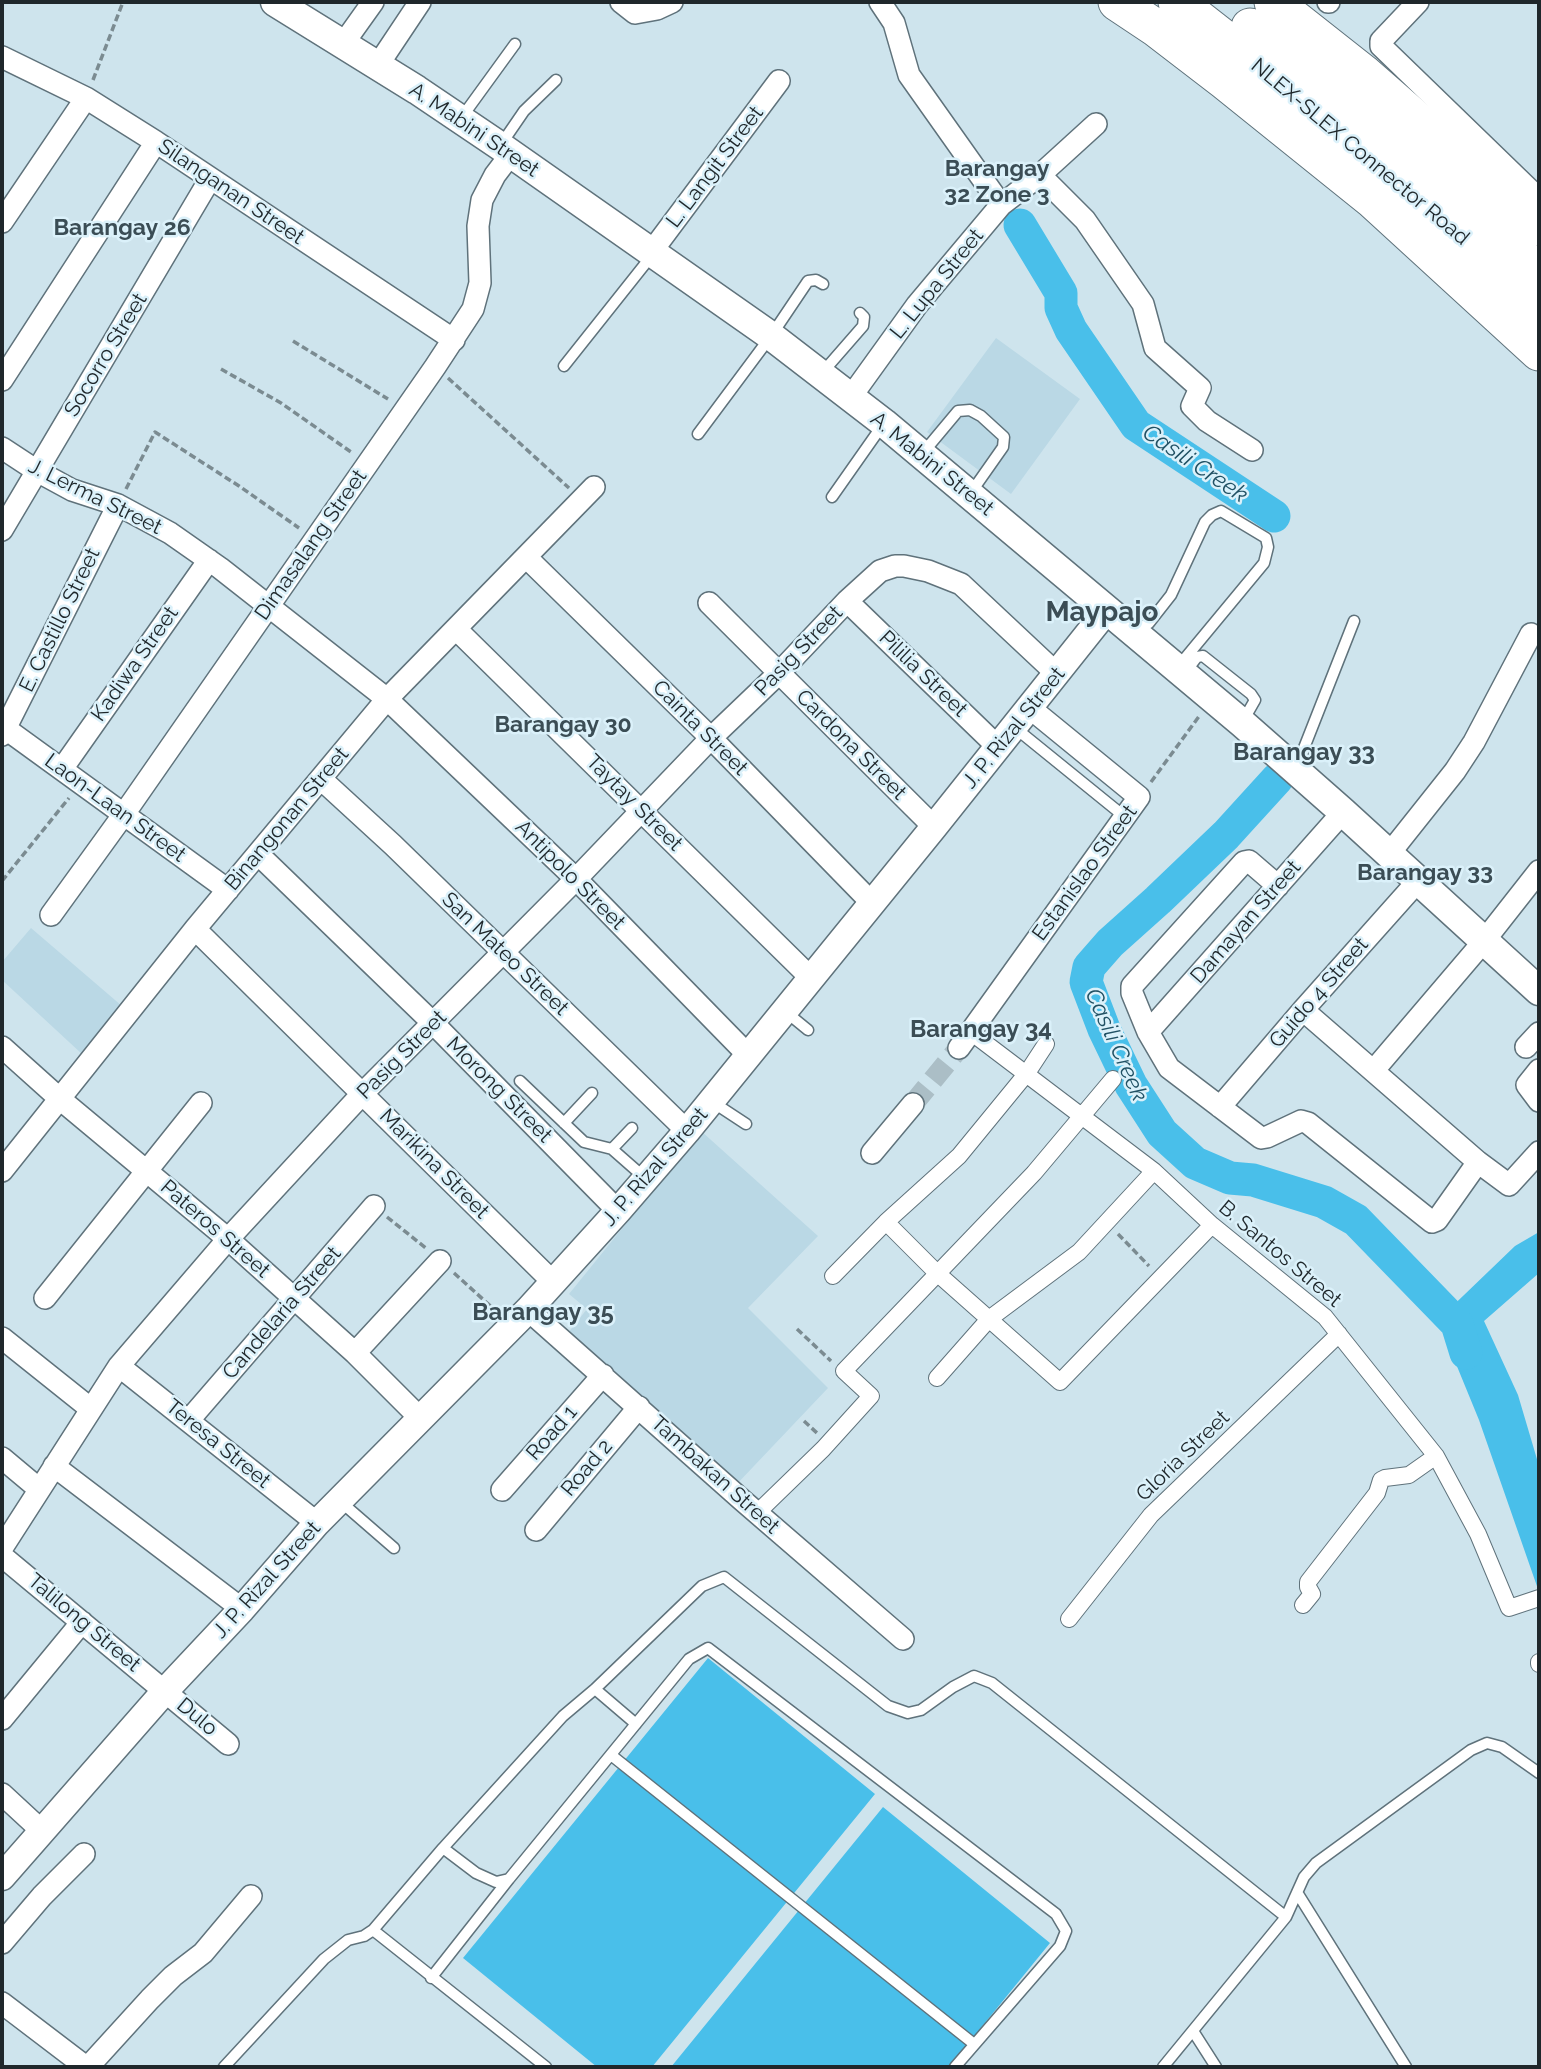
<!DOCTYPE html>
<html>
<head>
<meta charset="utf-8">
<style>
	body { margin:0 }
	#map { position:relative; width:1541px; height:2069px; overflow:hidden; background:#cee4ed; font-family:Raleway,sans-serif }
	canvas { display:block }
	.frame { position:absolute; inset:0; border:4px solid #1f272b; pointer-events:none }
</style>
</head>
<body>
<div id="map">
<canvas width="1541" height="2069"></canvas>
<div class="frame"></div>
</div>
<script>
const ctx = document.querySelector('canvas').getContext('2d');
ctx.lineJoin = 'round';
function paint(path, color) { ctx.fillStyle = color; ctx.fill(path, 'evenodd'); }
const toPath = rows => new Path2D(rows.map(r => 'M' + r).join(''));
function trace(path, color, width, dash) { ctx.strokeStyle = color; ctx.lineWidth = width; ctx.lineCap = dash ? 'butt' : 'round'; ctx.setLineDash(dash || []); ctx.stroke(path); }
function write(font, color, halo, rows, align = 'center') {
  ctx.font = font + ' Raleway,sans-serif'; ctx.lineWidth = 5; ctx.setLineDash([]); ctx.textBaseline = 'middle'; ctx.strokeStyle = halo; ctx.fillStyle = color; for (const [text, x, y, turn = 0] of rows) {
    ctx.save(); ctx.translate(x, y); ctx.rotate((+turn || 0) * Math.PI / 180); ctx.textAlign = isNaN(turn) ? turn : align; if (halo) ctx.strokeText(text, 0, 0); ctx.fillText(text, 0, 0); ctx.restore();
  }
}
const built = toPath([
	[996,338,1080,399,1011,494,927,432],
	[31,928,122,1006,82,1054,2,980,2,962],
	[701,1131,818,1236,748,1308,828,1388,735,1486,564,1338,587,1309,569,1294]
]);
const water = toPath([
	[1539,1232,1539,1273,1484,1321,1518,1395,1539,1466,1539,1592,1479,1420,1438,1320,1515,1246],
	[708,1658,875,1794,652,2067,597,2067,463,1958],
	[883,1807,1050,1943,949,2067,671,2067]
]);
const river = toPath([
	[1020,225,1061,293,1061,308,1071,330,1136,425,1274,516],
	[1277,779,1226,835,1158,900,1110,943,1089,967,1086,982,1104,1029,1131,1085,1162,1133,1195,1163,1230,1178,1253,1180,1324,1202,1356,1220,1457,1324,1466,1353]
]);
const minorTunnel = toPath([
	[913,1104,959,1048]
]);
const path = toPath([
	[93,80,123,2],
	[293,341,388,399],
	[221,369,281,403,351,452],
	[448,378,569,488],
	[126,489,155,432,239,486,299,528],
	[1151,782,1200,715],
	[2,881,69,798],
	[387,1217,427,1249],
	[1118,1234,1149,1266],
	[454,1273,497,1312],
	[797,1329,831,1361],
	[804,1421,817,1433]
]);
const service = toPath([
	[462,117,515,44],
	[500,146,524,111,556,80],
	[564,366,653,254],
	[822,373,863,326,864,317,860,313],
	[698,434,771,336,808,281,816,280,823,284],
	[922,454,958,411,970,410,981,416,1004,437,1003,447,970,494],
	[832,497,884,423],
	[1134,631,1149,623,1171,595,1205,522,1212,515,1221,511,1266,538,1268,547,1264,563,1177,668],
	[1184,674,1197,657,1203,656,1251,694,1255,700,1243,721],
	[1014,727,1125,817],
	[1298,769,1304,748,1354,621],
	[786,1012,808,1030],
	[520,1081,584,1142,612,1149,645,1178],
	[711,1101,746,1124],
	[564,1123,592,1093],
	[612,1149,632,1128],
	[341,1502,394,1548],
	[595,1689,636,1724],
	[611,1755,974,2044],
	[443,1848,476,1873,496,1882,509,1879,689,1659,708,1648,1056,1914,1066,1931,1060,1946,955,2067],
	[1298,1894,1406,2067],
	[373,1930,546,2067],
	[431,1978,509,1879],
	[1193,2031,1216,2067],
	[224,2067,324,1959,348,1940,364,1936,373,1930,443,1848,563,1716,595,1689,702,1586,724,1577,888,1706,908,1713,921,1710,953,1687,974,1676,992,1683,1286,1917],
	[1163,2067,1286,1917,1304,1877,1316,1863,1471,1750,1487,1743,1502,1747,1539,1773]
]);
const pedestrian = toPath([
	[972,1033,1154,1171,1212,1225,1325,1317,1436,1456,1478,1534,1509,1608,1539,1598],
	[886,1222,937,1273,1060,1382,1212,1225],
	[833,1276,886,1222,959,1156,1027,1073,1046,1044],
	[937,1378,989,1319,1079,1252,1154,1171],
	[757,1513,823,1449,871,1396,844,1371,1034,1173,1113,1079],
	[1303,1605,1312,1594,1308,1587,1308,1582,1377,1493,1381,1480,1385,1478,1409,1475,1436,1456],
	[1069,1619,1151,1515,1339,1334],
	[1539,1662,1539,1664]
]);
const minor = toPath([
	[621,2,635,13,657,9,672,2],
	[880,2,894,23,909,75,1001,205],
	[1328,2,1329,2],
	[1418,2,1381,41,1381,46,1539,199],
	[343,44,373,2],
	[2,57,86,98,156,142,454,340],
	[378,65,420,2],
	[1040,175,1085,220,1143,304,1155,348,1200,388,1192,406,1207,421,1252,450],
	[2,222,86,98],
	[653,254,658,243,779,81],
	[2,380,156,142],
	[850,398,917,305,1001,205,1040,175,1096,124],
	[2,448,37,471,72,490,118,505,170,533,220,568,387,699,576,879,748,1055],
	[2,530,210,179],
	[526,557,711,738,871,902],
	[847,601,998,747],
	[709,603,934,827],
	[456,629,811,978],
	[2,726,228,890],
	[2,735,118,505],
	[62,769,209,560],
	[321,779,393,845,687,1131],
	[258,854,434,1024,618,1211],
	[1389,854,1455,771,1474,742,1531,634],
	[1278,886,1249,861,1244,862,1132,986,1132,993,1148,1032,1169,1068,1261,1138,1267,1137,1301,1121,1308,1123,1432,1222,1437,1220,1478,1162,1509,1185,1539,1152],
	[51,915,124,814,435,367,473,309,480,283,478,226,482,200,495,175,511,154],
	[195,929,553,1282],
	[1303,1010,1478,1162],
	[1148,1032,1343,812],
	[2,1047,60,1099,228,1239,355,1353,421,1419],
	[1526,1047,1539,1033],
	[959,1048,1139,797,1030,708],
	[1374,1070,1484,941,1539,871],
	[1539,1070,1527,1085,1539,1101],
	[1220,1107,1303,1010,1418,881],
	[872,1153,913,1104],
	[2,1171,195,929,387,699,594,487],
	[45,1298,201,1103],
	[528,1310,742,1500,903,1639],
	[2,1338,91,1409],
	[355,1353,440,1261],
	[119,1366,317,1523],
	[189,1420,374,1206],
	[2,1458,39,1489],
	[54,1466,242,1609],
	[502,1490,603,1375],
	[536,1530,639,1407],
	[2,1548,119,1366,228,1239,363,1093,576,879,711,738,778,674,847,601,880,571,895,566,904,566,928,571,961,584,1057,674],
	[2,1556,228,1744],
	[2,1719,82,1622],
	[2,1794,42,1831],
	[2,1943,42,1896,84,1854],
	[2,2003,86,2067],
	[88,2067,150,1999,173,1976,203,1953,251,1896]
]);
const tertiary = toPath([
	[2,1877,165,1691,242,1609,317,1523,528,1310,618,1211,687,1131,934,827,1107,610]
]);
const secondary = toPath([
	[275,2,417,90,500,146,771,336,884,423,1242,723,1343,812,1539,991]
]);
const motorway = toPath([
	[1117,2,1156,28,1225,81,1373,200,1539,352],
	[1177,2,1323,116,1397,179,1539,309],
	[1273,2,1363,73,1539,227],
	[1250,27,1339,94,1416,159,1539,273]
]);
const streetNames = [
	["A. Mabini Street",474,130,34],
	["NLEX-SLEX Connector Road",1360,152,40],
	["L. Langit Street",715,167,-53],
	["Silanganan Street",231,192,34],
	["L. Lupa Street",937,284,-51],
	["Socorro Street",106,355,-59],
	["A. Mabini Street",932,464,39],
	["J. Lerma Street",95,497,26],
	["Dimasalang Street",311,545,-55],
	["E. Castillo Street",60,620,-64],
	["Pasig Street",799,651,-46],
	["Kadiwa Street",135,664,-55],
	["Pililia Street",923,674,44],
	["Cainta Street",700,728,45],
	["J. P. Rizal Street",1014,728,-51],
	["Cardona Street",851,745,45],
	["Taytay Street",634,803,45],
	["Laon-Laan Street",115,808,36],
	["Binangonan Street",287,819,-50],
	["Estanislao Street",1085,873,-54],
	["Antipolo Street",570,875,45],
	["Damayan Street",1246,922,-49],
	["San Mateo Street",505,954,44],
	["Guido 4 Street",1319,993,-49],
	["Pasig Street",402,1055,-45],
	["Morong Street",499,1090,45],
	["Marikina Street",434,1164,45],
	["J. P. Rizal Street",655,1167,-49],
	["Pateros Street",215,1229,41],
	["B. Santos Street",1280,1254,40],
	["Candelaria Street",282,1313,-49],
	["Road 1",552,1433,-49],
	["Teresa Street",218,1444,39],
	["Gloria Street",1183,1456,-44],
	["Road 2",587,1468,-50],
	["Tambakan Street",715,1475,42],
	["J. P. Rizal Street",267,1580,-48],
	["Talilong Street",84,1623,40],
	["Dulo",197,1717,40]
];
const neighbourhoodNames = [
	["Barangay",997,169],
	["32 Zone 3",997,195],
	["Barangay 26",122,228],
	["Barangay 30",563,725],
	["Barangay 33",1425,873]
];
const waterNames = [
	["Casili Creek",1195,464,34],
	["Casili Creek",1116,1045,66]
];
const quarterNames = [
	["Barangay 33",1304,753],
	["Barangay 34",981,1030],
	["Barangay 35",543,1313]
];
const districtNames = [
	["Maypajo",1102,613]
];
paint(built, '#bad8e5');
paint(water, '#49bfea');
trace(river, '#49bfea', 33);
trace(minorTunnel, '#abbec6', 21, [21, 10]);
trace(service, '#5f727b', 13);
trace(pedestrian, '#5f727b', 18);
trace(minor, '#5f727b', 24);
trace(tertiary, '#5f727b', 29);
trace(secondary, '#5f727b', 31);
trace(motorway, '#5f727b', 39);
trace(path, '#7b8b91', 3.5, [7, 3.5]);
trace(service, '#fff', 10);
trace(pedestrian, '#fff', 16);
trace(minor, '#fff', 21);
trace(tertiary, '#fff', 26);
trace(secondary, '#fff', 28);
trace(motorway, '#fff', 37);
write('21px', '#1f272b', '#dbf1fa', streetNames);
write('bold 23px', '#3b4d55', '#dbf1fa', neighbourhoodNames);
write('italic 23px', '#215164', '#dbf1fa', waterNames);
write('bold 24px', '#3b4d55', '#dbf1fa', quarterNames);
write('bold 28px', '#3b4d55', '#dbf1fa', districtNames);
</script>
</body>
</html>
